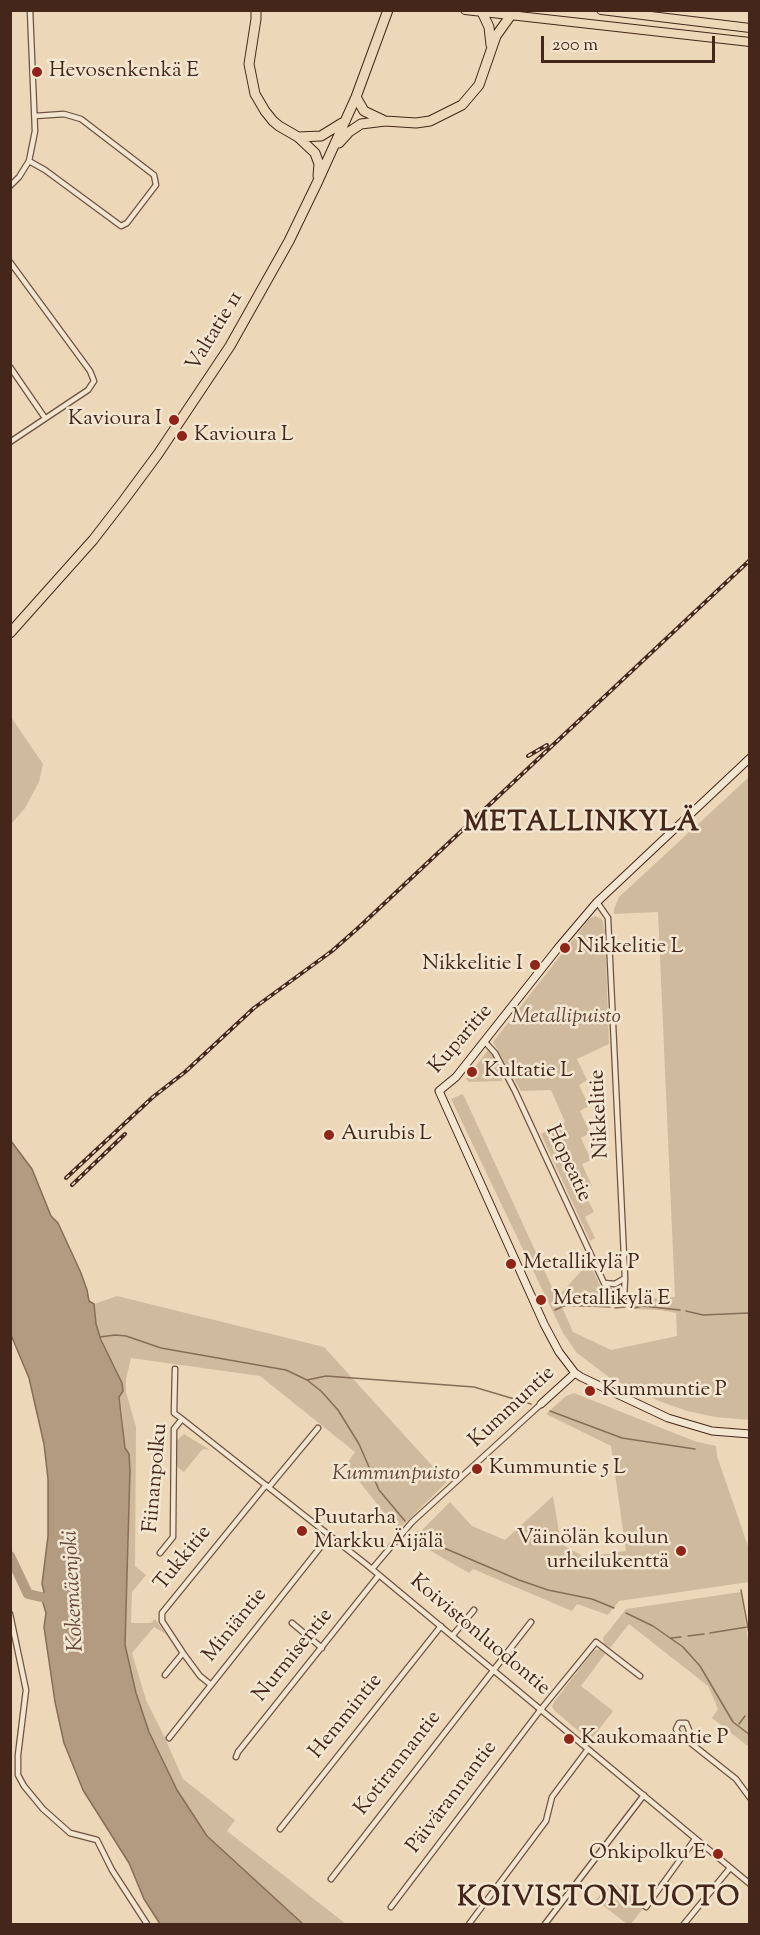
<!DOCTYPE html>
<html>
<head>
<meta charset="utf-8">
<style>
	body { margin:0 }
	#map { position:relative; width:760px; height:1935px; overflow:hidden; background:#ecd8b8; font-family:"Sorts Mill Goudy",serif }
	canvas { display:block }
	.frame { position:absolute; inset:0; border:12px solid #45261a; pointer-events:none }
	.scale { position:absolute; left:541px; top:36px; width:174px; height:27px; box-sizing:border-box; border:3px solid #45261a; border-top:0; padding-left:8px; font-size:18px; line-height:21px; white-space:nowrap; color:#45261a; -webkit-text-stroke:4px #f3e6d1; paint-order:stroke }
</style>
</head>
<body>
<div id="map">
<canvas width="760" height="1935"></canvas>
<div class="frame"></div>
<div class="scale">200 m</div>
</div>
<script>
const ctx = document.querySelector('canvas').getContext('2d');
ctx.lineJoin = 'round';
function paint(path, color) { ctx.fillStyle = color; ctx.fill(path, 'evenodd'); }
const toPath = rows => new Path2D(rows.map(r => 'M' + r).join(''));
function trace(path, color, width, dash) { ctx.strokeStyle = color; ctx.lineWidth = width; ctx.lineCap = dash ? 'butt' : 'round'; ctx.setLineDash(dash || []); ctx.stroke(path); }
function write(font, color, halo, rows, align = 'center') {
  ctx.font = font + ' "Sorts Mill Goudy",serif'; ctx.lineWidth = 5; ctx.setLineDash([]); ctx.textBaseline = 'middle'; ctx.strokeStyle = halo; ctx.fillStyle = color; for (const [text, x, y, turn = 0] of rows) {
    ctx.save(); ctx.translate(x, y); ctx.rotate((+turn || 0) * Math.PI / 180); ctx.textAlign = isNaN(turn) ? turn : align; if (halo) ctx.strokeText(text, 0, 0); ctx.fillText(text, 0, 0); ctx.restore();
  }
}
const green = toPath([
	[11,717,43,764,39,782,25,808,11,824],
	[749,777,750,1420,749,1420,715,1417,687,1411,659,1401,610,1378,577,1353,563,1333,451,1099,463,1094,557,1298,589,1262,610,1307,562,1307,573,1332,611,1350,677,1336,676,1313,660,1310,633,1309,632,1300,675,1297,658,912,614,914,614,909,619,897],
	[595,916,602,919,605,932,609,1044,577,1059,587,1080,579,1085,589,1106,580,1111,590,1133,581,1138,591,1160,582,1164,592,1186,583,1190,594,1212,585,1217,595,1238,590,1241,541,1134,565,1122,551,1090,521,1091,493,1042,589,919],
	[488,1050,491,1052,503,1076,502,1081,469,1082,466,1079],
	[117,1296,324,1347,447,1482,398,1530,346,1465,355,1452,260,1376,131,1358,126,1379,126,1392,136,1427,135,1566,146,1575,132,1592,131,1623,151,1623,155,1619,166,1634,154,1627,132,1653,146,1700,165,1738,183,1779,235,1820,227,1831,346,1924,303,1924,213,1842,201,1828,177,1790,149,1732,136,1693,125,1645,130,1470,125,1448,122,1411,114,1366,107,1354,96,1324,94,1304],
	[574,1393,694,1441,716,1446,717,1456,749,1549,749,1582,619,1601,608,1615,577,1604,572,1611,473,1569,469,1573,412,1540,450,1502,472,1526,505,1540,553,1496,561,1544,585,1557,626,1551,611,1446,546,1414,566,1396],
	[184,1434,210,1450,204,1449,201,1451,184,1472,177,1467,177,1440],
	[741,1592,750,1655,749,1747,712,1718,718,1709,708,1686,629,1624,610,1648,604,1644,603,1638,626,1609],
	[600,1649,605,1654,581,1686,613,1711,590,1741,555,1711,552,1707,554,1702,594,1650],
	[611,1881,645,1906,631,1924,627,1924,596,1900]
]);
const water = toPath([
	[11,1141,32,1169,51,1216,58,1223,81,1273,87,1290,89,1301,94,1304,96,1324,101,1340,122,1383,123,1391,119,1397,125,1448,129,1454,130,1470,125,1645,136,1693,149,1732,177,1790,207,1836,303,1924,160,1924,144,1899,129,1863,83,1790,64,1743,55,1702,44,1627,46,1613,41,1596,44,1592,42,1584,48,1536,48,1479,44,1444,29,1378,11,1335,11,1141]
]);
const stream = toPath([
	[615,1308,625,1307],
	[630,1309,642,1306,680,1310],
	[555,1310,566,1305,610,1307],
	[686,1311,703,1315,748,1313],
	[100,1337,115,1335,126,1336,161,1348,286,1370,307,1380,321,1391,338,1410,359,1444,379,1490,405,1521],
	[307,1380,326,1376,474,1387,531,1404],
	[550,1411,622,1438,695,1449],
	[417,1532,437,1545,519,1580,548,1590,592,1599,614,1608],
	[741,1590,750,1639],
	[626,1613,653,1626,683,1647,700,1666,733,1722,750,1735],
	[710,1633,747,1627],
	[688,1636,704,1634],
	[671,1638,681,1637],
	[749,1710,750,1709],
	[739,1724,745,1716]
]);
const river = toPath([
	[10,1556,28,1594,54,1600]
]);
const street = toPath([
	[29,161,45,170,121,226,127,223,156,185,154,175,81,119,64,114,35,116],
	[10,186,19,177,29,161,35,131,30,10],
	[10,262,90,371,94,381,88,390,10,442],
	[10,367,45,418],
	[597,902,608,918,625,1278,624,1297,619,1300,614,1299,604,1283],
	[485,1042,495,1053,515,1091,604,1283,615,1284,625,1278],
	[182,1419,367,1565,750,1884],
	[269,1487,318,1428],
	[160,1553,173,1537,174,1429,182,1419,174,1413,175,1369],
	[372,1569,412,1522,541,1404],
	[10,1614,26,1690,18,1755,18,1775,24,1786,43,1809,70,1833,97,1840,112,1870,147,1924],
	[292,1623,322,1648],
	[453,1635,474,1610],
	[165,1675,183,1653],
	[210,1684,200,1676,183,1653,162,1621,162,1613,266,1485],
	[169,1738,330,1535],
	[688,1741,689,1730,686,1723,679,1723,676,1729,678,1733,736,1779,750,1798],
	[236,1757,238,1752,379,1575],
	[280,1829,441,1626],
	[331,1879,531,1622],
	[391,1907,538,1713,596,1642,640,1676],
	[646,1907,695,1839],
	[469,1924,546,1821,552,1797,588,1749],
	[545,1924,644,1795],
	[684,1924,730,1868]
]);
const secondary = toPath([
	[750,758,597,902,558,948,456,1077,439,1091,544,1324,559,1352,575,1373,581,1377,668,1418,712,1431,750,1434],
	[541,1404,575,1373]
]);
const primary = toPath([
	[465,10,750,42],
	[601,10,750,28]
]);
const highway = toPath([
	[256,10,256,19,249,64,255,94,265,111,273,121,279,126,298,137,315,153,319,164,318,176],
	[482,12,489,27,491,45],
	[356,97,364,111,383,120],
	[298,137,321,136,342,123],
	[339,143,349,132,361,124,385,121,416,123,430,121,462,105,479,85,496,36,511,15],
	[10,633,93,540,124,500,158,454,230,346,289,241,318,181,356,97,388,10]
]);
const rail = toPath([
	[528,756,547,745],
	[66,1178,153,1097,185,1072,254,1008,332,951,357,929,750,560],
	[72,1185,125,1134]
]);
const markers = [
	[37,72,6,"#8f2418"],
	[174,420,6,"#8f2418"],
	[182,436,6,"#8f2418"],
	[565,948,6,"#8f2418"],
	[535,965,6,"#8f2418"],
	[472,1072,6,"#8f2418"],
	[329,1135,6,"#8f2418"],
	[511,1264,6,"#8f2418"],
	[541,1300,6,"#8f2418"],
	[590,1391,6,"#8f2418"],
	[477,1469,6,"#8f2418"],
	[302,1531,6,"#8f2418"],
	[681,1551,6,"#8f2418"],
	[569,1739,6,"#8f2418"],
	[718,1854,6,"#8f2418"]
];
const poiNames = [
	["Hevosenkenkä E",49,72],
	["Kavioura I",162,420,"right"],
	["Kavioura L",194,436],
	["Nikkelitie L",577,948],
	["Nikkelitie I",523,965,"right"],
	["Kultatie L",484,1072],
	["Aurubis L",341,1135],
	["Metallikylä P",523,1264],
	["Metallikylä E",553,1300],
	["Kummuntie P",602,1391],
	["Kummuntie 5 L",489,1469],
	["Puutarha",314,1519],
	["Markku Äijälä",314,1543],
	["Väinölän koulun",669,1539,"right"],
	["urheilukenttä",669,1563,"right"],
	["Kaukomaantie P",581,1739],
	["Onkipolku E",706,1854,"right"]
];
const streetNames = [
	["Valtatie 11",216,332,-59],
	["Kuparitie",462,1040,-49],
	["Nikkelitie",601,1114,-93],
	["Hopeatie",567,1164,65],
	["Kummuntie",513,1408,-43],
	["Fiinanpolku",157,1478,-85],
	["Tukkitie",184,1559,-51],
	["Miniäntie",236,1626,-51],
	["Koivistonluodontie",479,1636,40],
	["Nurmisentie",294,1656,-51],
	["Hemmintie",347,1717,-51],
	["Kotirannantie",399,1764,-52],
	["Päivärannantie",453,1798,-53]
];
const parkNames = [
	["Metallipuisto",566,1018],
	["Kummunpuisto",396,1475]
];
const waterNames = [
	["Kokemäenjoki",75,1591,-93]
];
const districtNames = [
	["METALLINKYLÄ",582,825],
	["KOIVISTONLUOTO",599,1900]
];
paint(green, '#d0ba9d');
paint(water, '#b39b82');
trace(water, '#876c58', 1.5);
trace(stream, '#876c58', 1.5);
trace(river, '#b39b82', 10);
trace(street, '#6f5242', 7);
trace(secondary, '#45261a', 9);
trace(primary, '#45261a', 10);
trace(highway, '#45261a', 11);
trace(street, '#f3e6d1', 4.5);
trace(secondary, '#f3e6d1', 7);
trace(primary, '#ecd8b8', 8);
trace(highway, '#ecd8b8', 9);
trace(rail, '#45261a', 4);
trace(rail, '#f3e6d1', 1.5, [4.5]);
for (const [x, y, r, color] of markers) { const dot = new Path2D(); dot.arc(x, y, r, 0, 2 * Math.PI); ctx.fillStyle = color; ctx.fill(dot); trace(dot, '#f3e6d1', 2); }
write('21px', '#45261a', '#f3e6d1', poiNames, 'left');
write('21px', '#45261a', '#f3e6d1', streetNames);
write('italic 21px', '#614434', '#f3e6d1', parkNames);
write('italic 22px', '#664939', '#f3e6d1', waterNames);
ctx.letterSpacing = '1.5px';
write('bold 27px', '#45261a', '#f3e6d1', districtNames);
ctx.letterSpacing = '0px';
</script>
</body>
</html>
